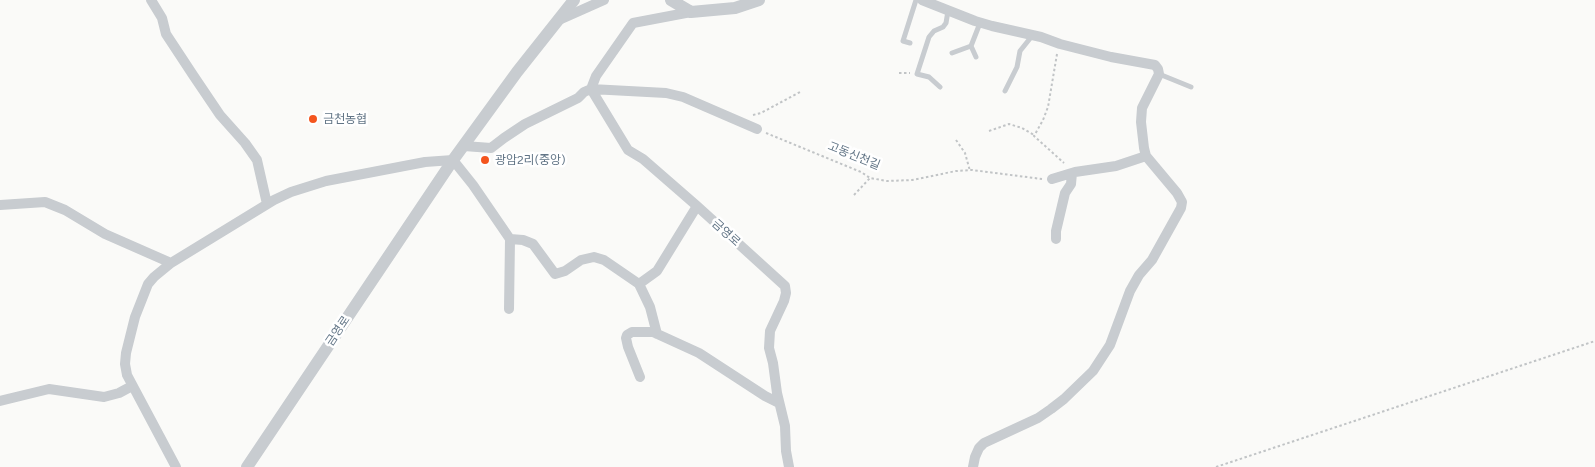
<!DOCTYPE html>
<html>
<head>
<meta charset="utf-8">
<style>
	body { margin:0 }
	canvas { display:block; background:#fafaf8 }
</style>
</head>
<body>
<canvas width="1595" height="467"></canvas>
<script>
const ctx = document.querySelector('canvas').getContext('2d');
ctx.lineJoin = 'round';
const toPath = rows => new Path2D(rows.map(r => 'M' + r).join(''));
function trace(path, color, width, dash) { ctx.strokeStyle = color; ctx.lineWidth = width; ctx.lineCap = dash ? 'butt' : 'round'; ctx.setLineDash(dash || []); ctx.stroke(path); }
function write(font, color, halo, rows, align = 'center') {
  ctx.font = font + ' Figtree,"Noto Sans KR",sans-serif'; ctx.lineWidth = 5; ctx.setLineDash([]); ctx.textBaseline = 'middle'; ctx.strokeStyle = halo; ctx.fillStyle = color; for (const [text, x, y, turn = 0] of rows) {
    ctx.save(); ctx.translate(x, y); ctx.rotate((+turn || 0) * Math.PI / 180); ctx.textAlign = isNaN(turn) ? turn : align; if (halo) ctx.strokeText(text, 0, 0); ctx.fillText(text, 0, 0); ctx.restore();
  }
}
const path = toPath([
	[1057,54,1048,107,1043,120,1034,136,1064,163],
	[899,73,910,73],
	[753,115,761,113,800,92],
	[989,131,1009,124,1022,128,1034,135],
	[766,133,861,172,870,178,887,181,912,180,956,171,972,170,1042,179],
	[956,140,965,153,970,171],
	[854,195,870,178],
	[1216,467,1595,341]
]);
const service = toPath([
	[910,43,903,41,916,0],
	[971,46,976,57],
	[952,53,971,46,980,23],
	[1159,74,1191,87],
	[940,87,929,77,917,74,929,37,934,31,943,27,946,23,948,11],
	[1005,91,1017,67,1020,51,1032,36]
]);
const minor = toPath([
	[151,0,162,18,166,34,193,75,220,115,245,143,257,160,267,204],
	[922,0,975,21,992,26,1041,37,1060,44,1111,57,1155,65,1158,69,1159,74,1142,108,1141,122,1144,148,1146,156,1177,193,1182,202,1181,208,1152,260,1139,275,1130,291,1110,345,1093,371,1064,399,1051,409,1038,418,984,443,979,448,975,457,973,467],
	[691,12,633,23,596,76,591,89,666,93,683,97,757,129],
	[559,20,604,0],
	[464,146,491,148,504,138,525,124,578,98,584,92,591,89,628,150,643,159,697,206,785,286,786,293,784,301,770,331,769,348,773,363,777,393,785,426,786,451,789,467],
	[1052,179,1075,172,1116,166,1146,156],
	[0,205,45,202,65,210,105,234,171,263],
	[510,239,523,240,533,244,555,274,565,271,581,260,594,257,604,260,639,284,650,307,657,334],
	[1056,239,1056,231,1065,193,1071,184,1072,173],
	[639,284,657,271,697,206],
	[640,377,628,347,626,338,627,335,632,332,653,332,699,353,765,396,779,403],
	[0,401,49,389,104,397,119,393,132,386],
	[176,467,127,375,125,364,126,353,135,317,148,284,154,277,171,263,274,200,291,192,326,181,425,162,453,160,473,185,510,239,509,309]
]);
const tertiary = toPath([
	[671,0,691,12,735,8,759,0],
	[247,467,453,160,517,72,574,0]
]);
const markers = [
	[313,119,5,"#f4551e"],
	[485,160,5,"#f4551e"]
];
const poiNames = [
	["금천농협",323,119],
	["광암2리(중앙)",495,160]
];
const streetNames = [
	["고동신천길",854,156,22],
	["금영로",726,233,42],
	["금영로",338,331,-56]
];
trace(path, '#c1c4c6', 2, [2.5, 2.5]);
trace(service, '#c8ccd0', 5);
trace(minor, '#c8ccd0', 10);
trace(tertiary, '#c8ccd0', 12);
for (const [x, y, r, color] of markers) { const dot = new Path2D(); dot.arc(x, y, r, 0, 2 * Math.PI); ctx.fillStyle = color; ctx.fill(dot); trace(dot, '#fff', 2); }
write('12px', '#627586', '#fff', poiNames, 'left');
write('12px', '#627586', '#fff', streetNames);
</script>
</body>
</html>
